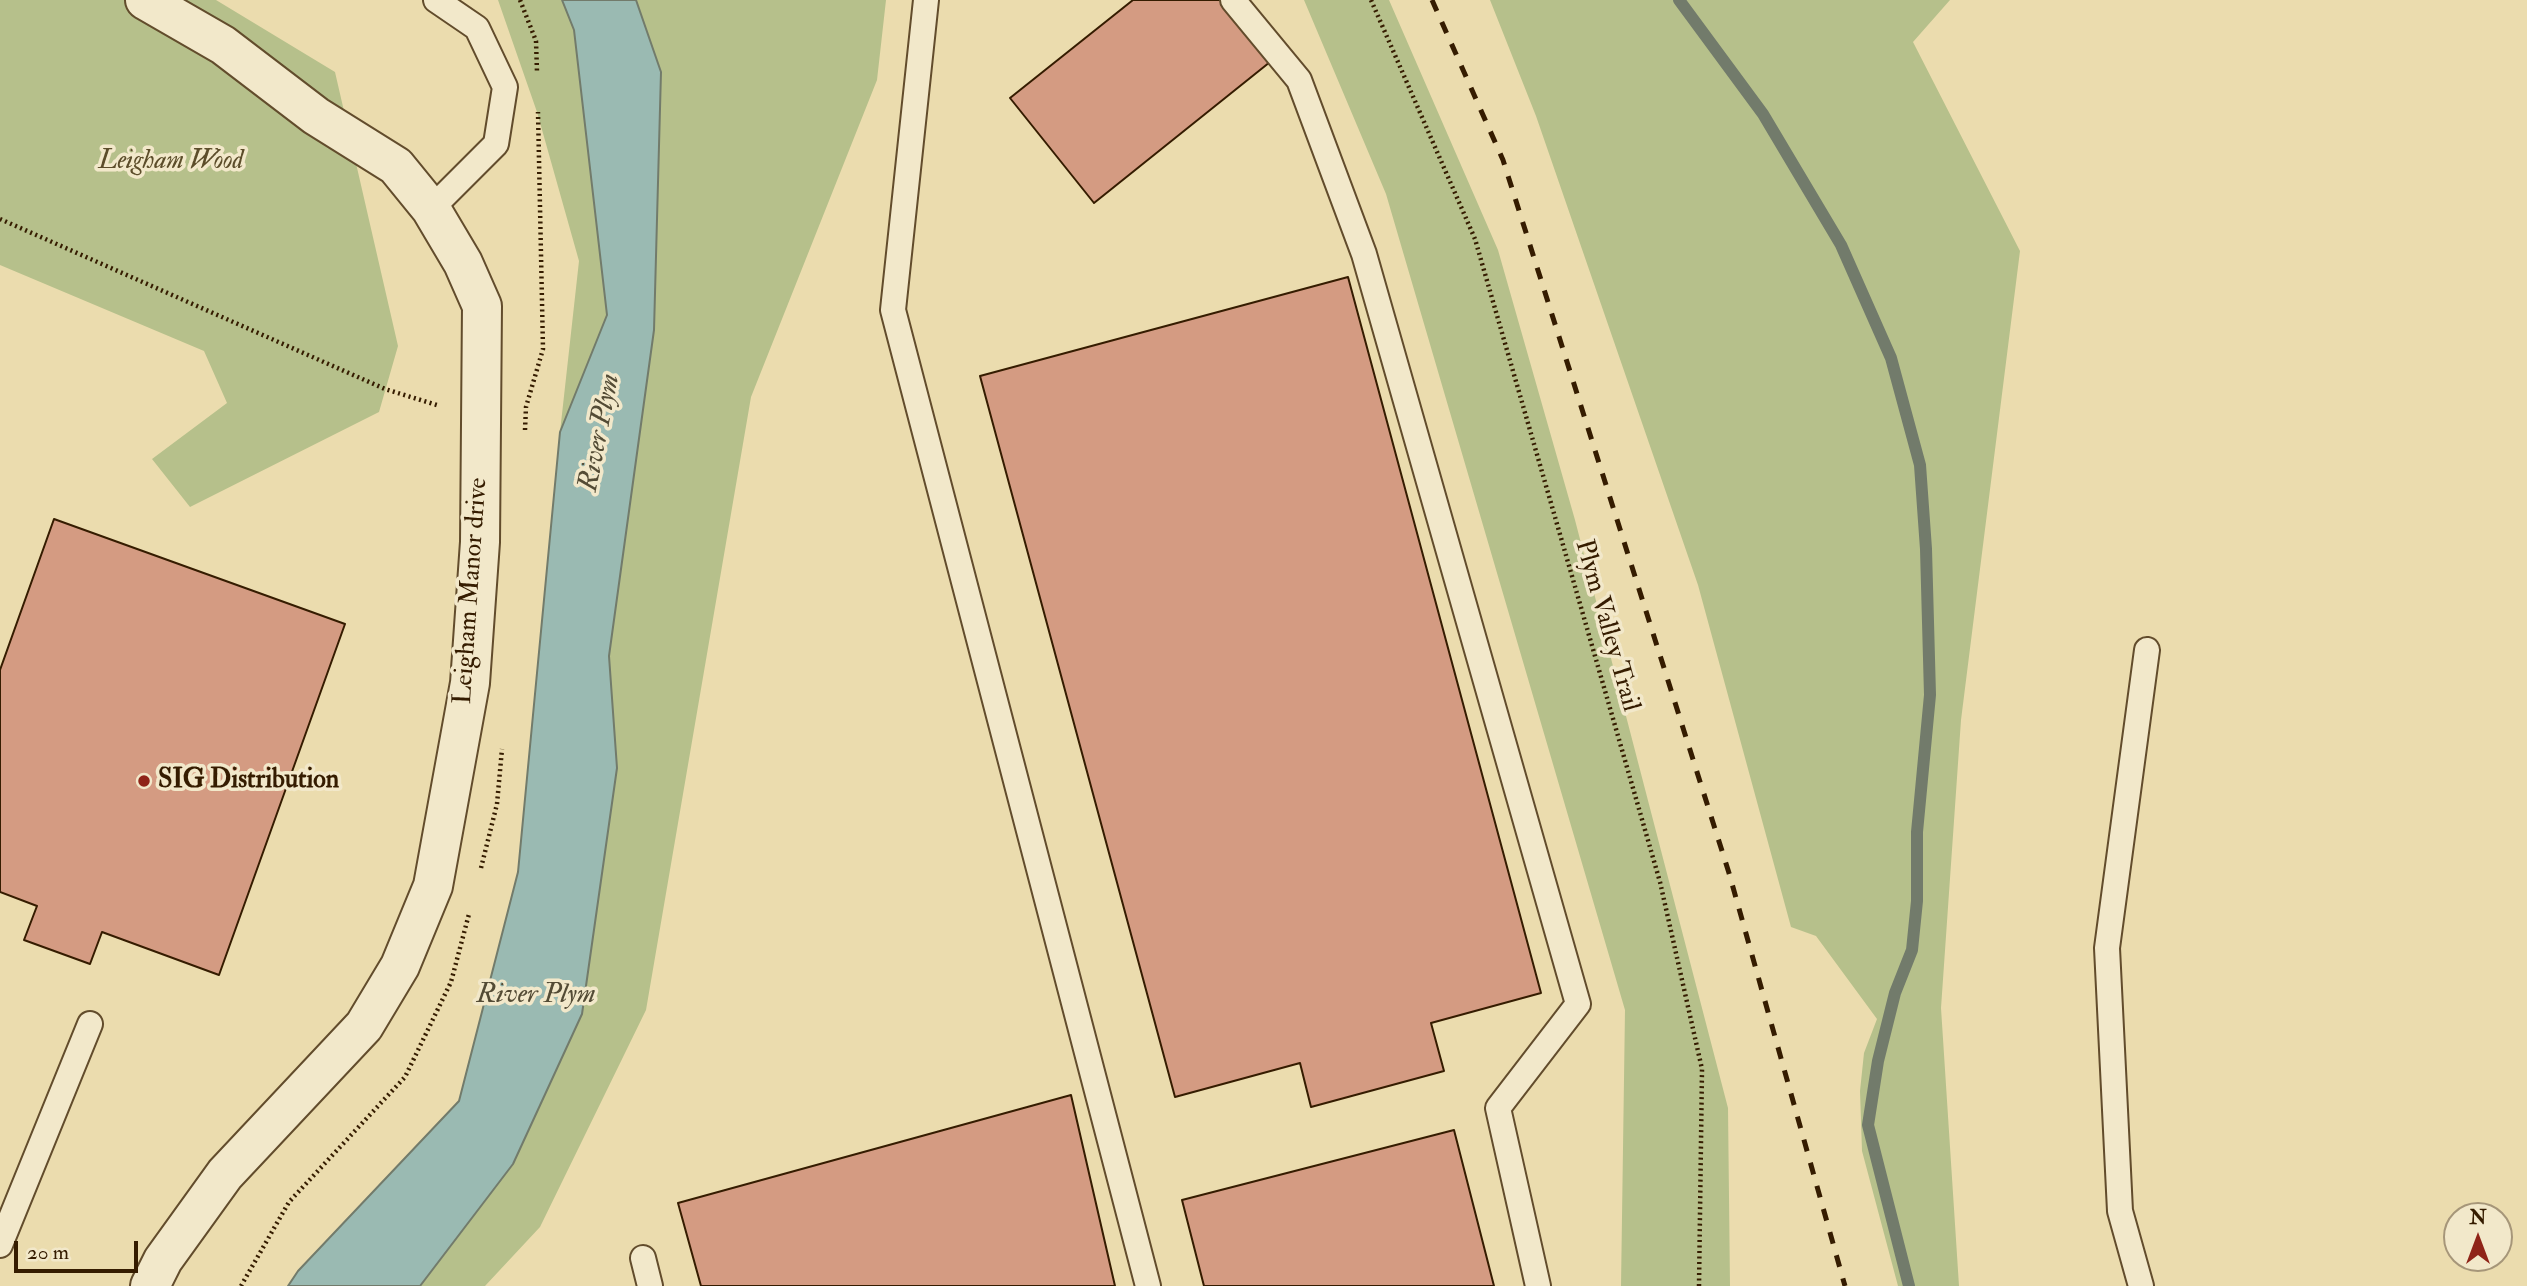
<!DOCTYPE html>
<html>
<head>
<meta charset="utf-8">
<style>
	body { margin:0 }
	#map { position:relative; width:2527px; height:1286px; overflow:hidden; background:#ebdcae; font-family:"IM FELL Double Pica",serif }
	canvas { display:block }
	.north { position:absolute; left:2443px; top:1202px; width:70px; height:70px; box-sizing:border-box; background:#f2e8ca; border:2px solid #a69679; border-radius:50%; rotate:0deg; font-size:19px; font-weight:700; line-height:28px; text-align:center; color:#351c00 }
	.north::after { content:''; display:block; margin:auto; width:24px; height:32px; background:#8f2418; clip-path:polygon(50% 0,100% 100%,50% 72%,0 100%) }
	.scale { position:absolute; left:14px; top:1241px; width:124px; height:32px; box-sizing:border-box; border:4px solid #351c00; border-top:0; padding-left:9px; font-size:21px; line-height:24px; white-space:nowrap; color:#351c00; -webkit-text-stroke:5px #f2e8ca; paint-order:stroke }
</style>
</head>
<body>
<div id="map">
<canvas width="2527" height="1286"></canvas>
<div class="north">N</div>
<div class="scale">20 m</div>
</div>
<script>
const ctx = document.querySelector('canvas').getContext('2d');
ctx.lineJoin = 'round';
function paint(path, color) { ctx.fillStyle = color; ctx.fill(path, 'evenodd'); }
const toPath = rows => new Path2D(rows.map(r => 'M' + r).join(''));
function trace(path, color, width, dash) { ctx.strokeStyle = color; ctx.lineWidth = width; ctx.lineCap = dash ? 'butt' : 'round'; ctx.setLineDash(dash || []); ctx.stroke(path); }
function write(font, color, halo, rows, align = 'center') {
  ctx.font = font + ' "IM FELL Double Pica",serif'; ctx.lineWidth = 7; ctx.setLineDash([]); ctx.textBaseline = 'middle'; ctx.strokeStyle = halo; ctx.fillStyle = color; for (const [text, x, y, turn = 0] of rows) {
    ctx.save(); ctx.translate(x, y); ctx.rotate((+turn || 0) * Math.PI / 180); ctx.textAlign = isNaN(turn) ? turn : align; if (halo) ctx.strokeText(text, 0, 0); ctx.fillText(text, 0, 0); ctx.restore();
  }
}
const green = toPath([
	[0,0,216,0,335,72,398,346,379,412,190,507,152,459,227,403,204,351,0,265],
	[498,0,562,0,574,29,607,315,560,432,579,261,537,112],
	[636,0,886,0,877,80,751,397,646,1010,540,1227,485,1286,420,1286,513,1164,617,768,609,656,654,330,661,72],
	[1304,0,1389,0,1498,250,1575,520,1728,1108,1730,1286,1621,1286,1625,1010,1386,194],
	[1490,0,1950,0,1913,42,2020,251,1961,720,1941,1008,1959,1286,1898,1286,1862,1151,1860,1091,1864,1053,1877,1019,1816,936,1791,927,1698,585,1536,116]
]);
const water = toPath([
	[562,0,636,0,661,72,654,330,609,656,617,768,582,1014,513,1164,420,1286,288,1286,298,1271,459,1101,518,872,560,432,607,315,574,30,562,0]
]);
const stream = toPath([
	[1679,0,1763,114,1841,245,1891,358,1920,465,1926,549,1930,695,1917,832,1917,901,1912,950,1895,993,1878,1061,1868,1125,1909,1286]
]);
const building = toPath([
	[1133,0,1228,0,1275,58,1094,203,1010,98,1133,0],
	[1348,277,1541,993,1431,1023,1444,1071,1311,1107,1300,1063,1175,1097,980,376,1348,277],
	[54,519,345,624,219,975,102,932,90,964,24,940,37,906,0,892,0,670,54,519],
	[1071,1095,1115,1286,701,1286,678,1203,1071,1095],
	[1454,1130,1494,1286,1204,1286,1182,1200,1454,1130]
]);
const path = toPath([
	[520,0,536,41,537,72],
	[1371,0,1475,239,1660,882,1702,1069,1699,1286],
	[0,219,385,389,440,406],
	[525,430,526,407,543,349,538,112],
	[481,868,497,804,502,749],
	[241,1286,289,1202,405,1077,451,982,469,914]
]);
const service = toPath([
	[926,0,893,310,1148,1286],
	[1233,0,1299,80,1364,254,1578,1004,1498,1108,1538,1286],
	[431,209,496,144,505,87,477,28,436,0],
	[0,1245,90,1024],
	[643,1258,650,1286],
	[2141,1286,2120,1211,2107,948,2147,650]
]);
const minor = toPath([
	[145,0,223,45,316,116,396,166,431,209,463,263,482,306,480,542,470,683,433,886,400,966,364,1026,225,1174,163,1260,150,1286]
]);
const rail = toPath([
	[1432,0,1503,160,1729,873,1845,1286]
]);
const markers = [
	[144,781,7,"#8f2418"]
];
const parkNames = [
	["Leigham Wood",171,162]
];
const streetNames = [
	["Leigham Manor drive",472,591,-86],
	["Plym Valley Trail",1606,626,74]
];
const poiNames = [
	["SIG Distribution",158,781]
];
const waterNames = [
	["River Plym",601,433,-79],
	["River Plym",536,996]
];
paint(green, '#b6c08b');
paint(water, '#9abab2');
trace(water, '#727b6b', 2);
trace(stream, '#727b6b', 12);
paint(building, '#d49b82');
trace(building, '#351c00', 2);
trace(service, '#624c2c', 28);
trace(minor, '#624c2c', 42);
trace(path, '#351c00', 4.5, [2, 3.5]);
trace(service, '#f2e8ca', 24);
trace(minor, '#f2e8ca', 38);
trace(rail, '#351c00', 5, [12, 12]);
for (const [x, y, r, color] of markers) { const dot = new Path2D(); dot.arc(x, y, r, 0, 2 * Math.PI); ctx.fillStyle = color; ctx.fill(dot); trace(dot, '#f2e8ca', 2.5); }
write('italic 26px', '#5c4d2a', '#f2e8ca', parkNames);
write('26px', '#351c00', '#f2e8ca', streetNames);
write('bold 26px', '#351c00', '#f2e8ca', poiNames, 'left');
write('italic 28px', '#534b35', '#f2e8ca', waterNames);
</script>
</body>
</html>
